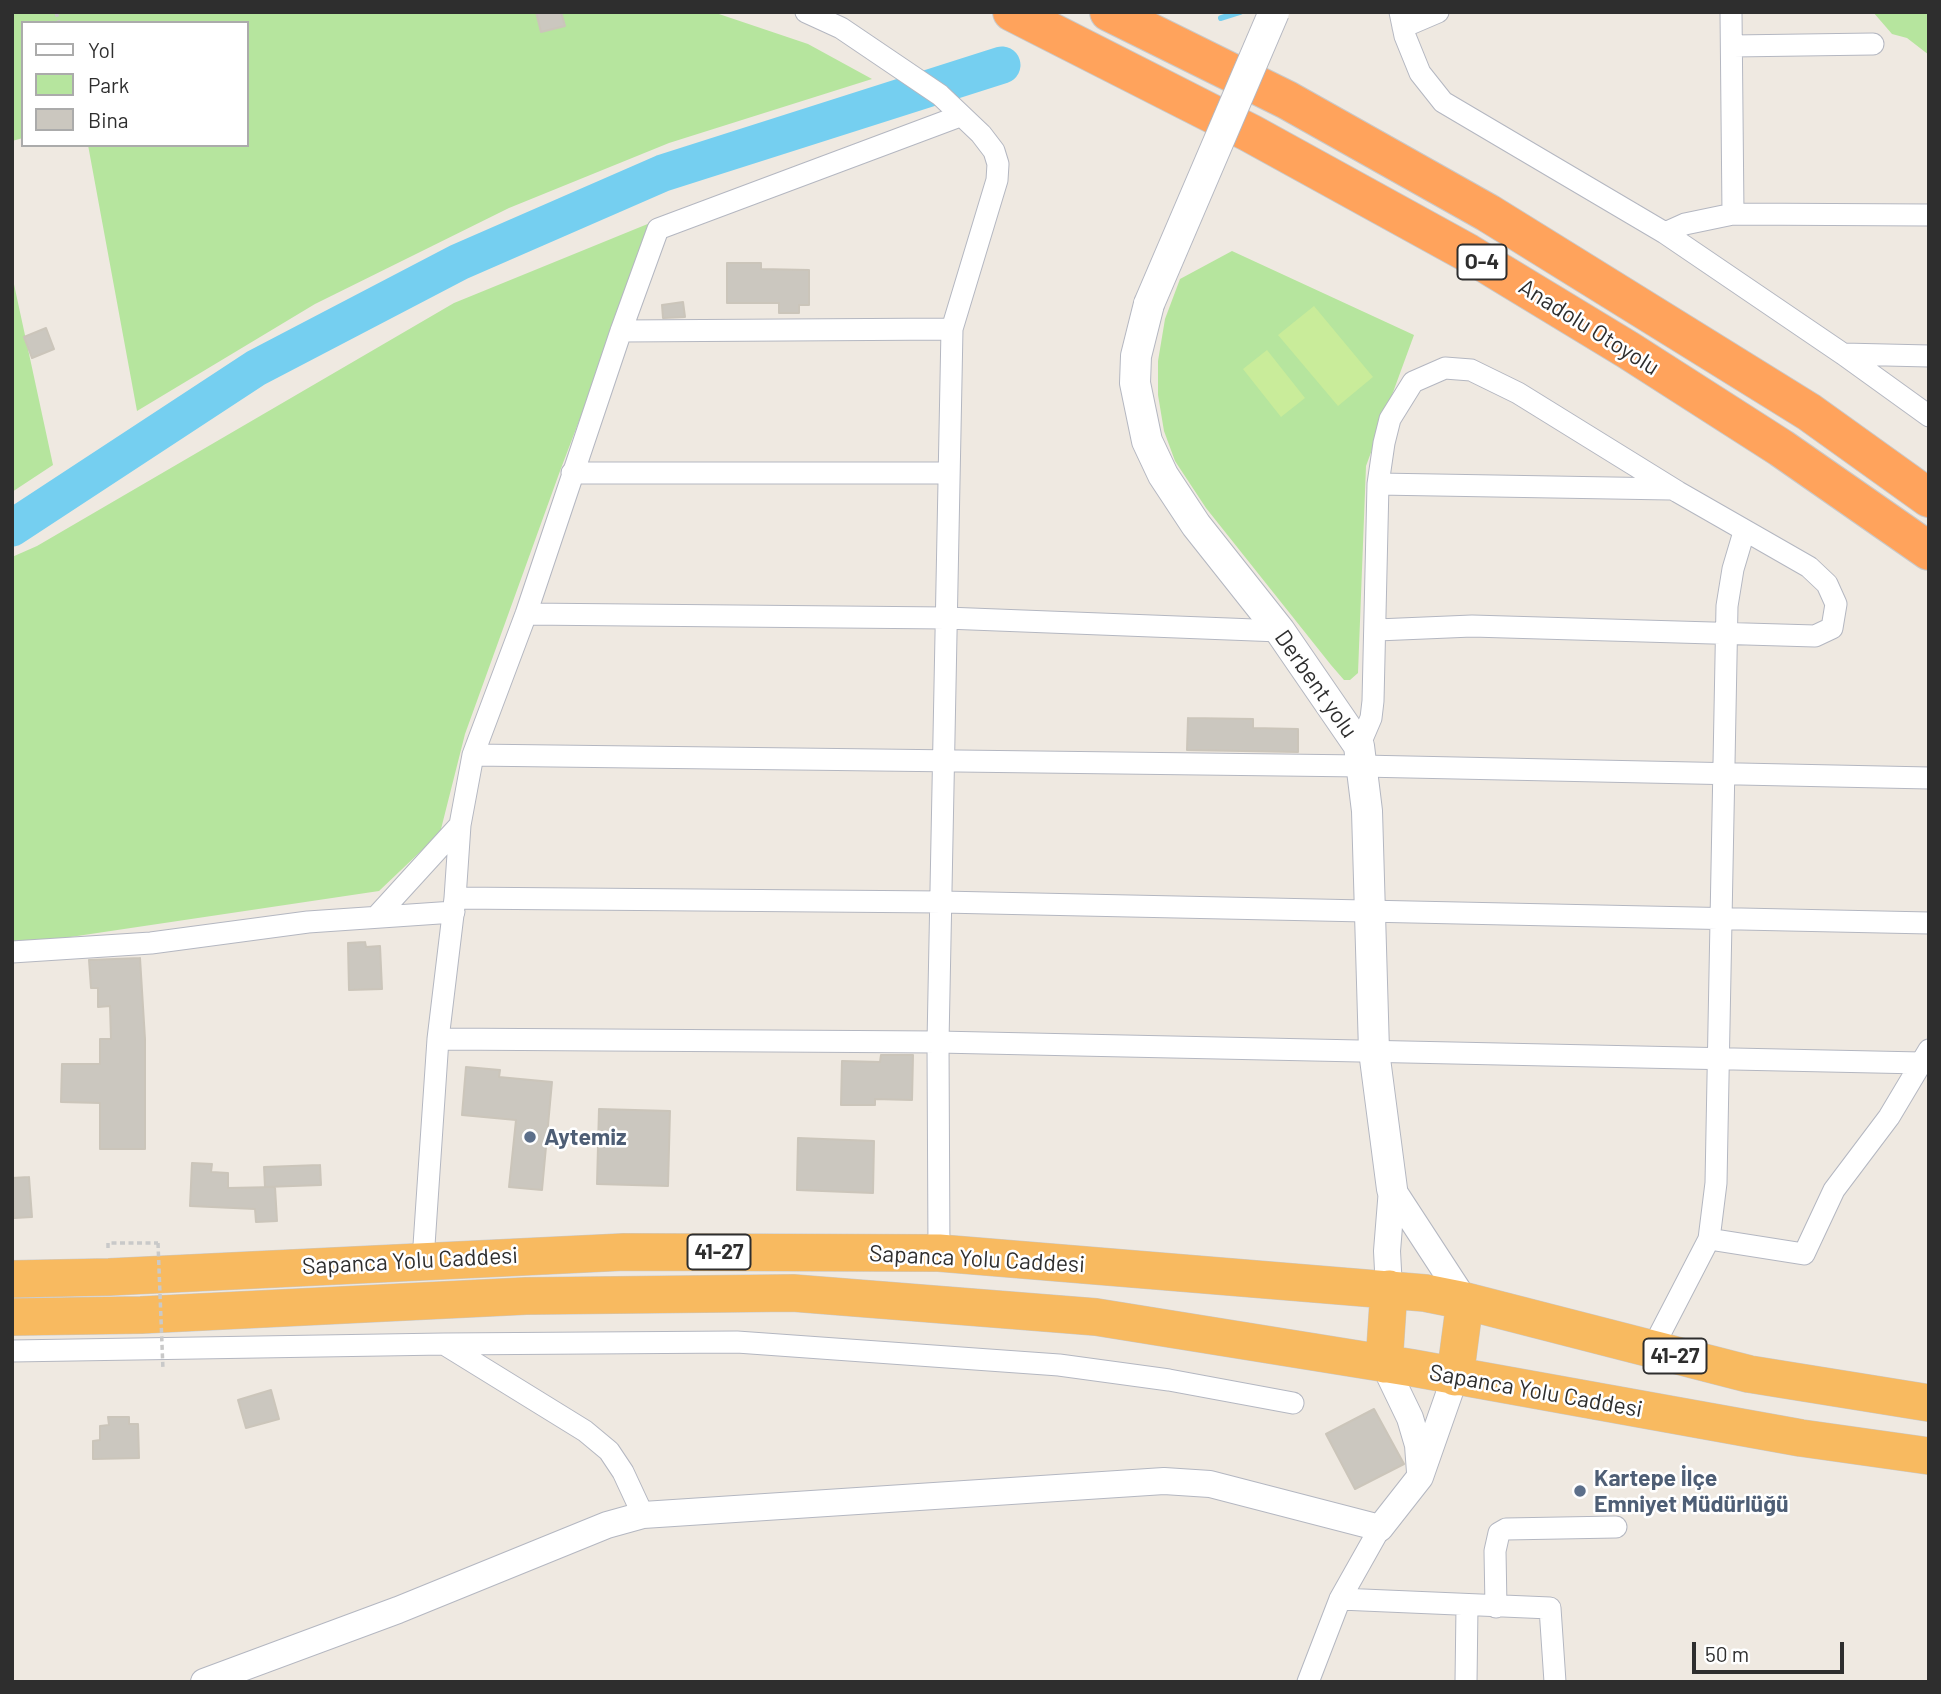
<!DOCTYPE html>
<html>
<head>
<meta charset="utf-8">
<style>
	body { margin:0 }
	#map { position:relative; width:1941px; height:1694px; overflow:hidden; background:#efe9e1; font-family:Barlow,sans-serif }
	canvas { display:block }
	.frame { position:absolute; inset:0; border:14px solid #2e2e2e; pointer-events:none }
	.legend { position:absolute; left:21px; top:21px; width:228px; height:126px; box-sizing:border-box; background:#fff; border:2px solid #ababab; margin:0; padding:9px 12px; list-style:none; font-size:21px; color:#2e2e2e }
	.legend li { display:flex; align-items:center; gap:14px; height:35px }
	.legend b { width:35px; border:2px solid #ababab }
	.scale { position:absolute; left:1692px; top:1642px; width:152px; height:32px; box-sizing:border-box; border:4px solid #2e2e2e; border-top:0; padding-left:9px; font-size:21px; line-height:24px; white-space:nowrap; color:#2e2e2e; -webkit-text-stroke:5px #fff; paint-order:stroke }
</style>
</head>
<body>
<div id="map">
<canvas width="1941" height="1694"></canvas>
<div class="frame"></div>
<ul class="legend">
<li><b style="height:9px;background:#fff"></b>Yol</li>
<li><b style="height:19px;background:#b6e59e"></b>Park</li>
<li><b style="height:19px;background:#cbc7bf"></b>Bina</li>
</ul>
<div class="scale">50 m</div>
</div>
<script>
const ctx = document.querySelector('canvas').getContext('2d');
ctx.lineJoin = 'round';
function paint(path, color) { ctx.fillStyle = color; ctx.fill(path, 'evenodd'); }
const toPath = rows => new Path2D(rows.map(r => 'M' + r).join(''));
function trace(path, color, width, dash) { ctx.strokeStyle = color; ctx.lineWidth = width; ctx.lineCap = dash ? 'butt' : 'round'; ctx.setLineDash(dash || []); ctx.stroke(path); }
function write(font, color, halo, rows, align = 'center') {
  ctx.font = font + ' Barlow,sans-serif'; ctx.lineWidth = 5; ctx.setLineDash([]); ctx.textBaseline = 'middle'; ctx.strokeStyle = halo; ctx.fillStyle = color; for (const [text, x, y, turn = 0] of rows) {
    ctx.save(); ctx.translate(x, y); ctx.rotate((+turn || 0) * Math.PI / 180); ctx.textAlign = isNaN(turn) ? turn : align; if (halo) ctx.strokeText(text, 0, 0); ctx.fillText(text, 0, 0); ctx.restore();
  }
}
const green = toPath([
	[12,12,713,12,808,44,872,79,669,143,509,208,315,304,137,411,88,145,247,145,247,23,23,23,23,138,12,141],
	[1873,12,1929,12,1929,55,1907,38,1892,34],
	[655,221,560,471,465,734,440,833,379,891,57,939,12,952,12,557,37,546,454,303],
	[1232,251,1414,335,1366,466,1358,673,1350,680,1344,680,1331,665,1206,508,1175,461,1164,431,1158,395,1158,361,1165,319,1180,279],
	[12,275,53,465,12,492]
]);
const pitch = toPath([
	[1314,306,1373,377,1338,406,1278,335],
	[1267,350,1305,398,1281,417,1243,369]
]);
const stream = toPath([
	[1221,18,1240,12]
]);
const river = toPath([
	[12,528,256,368,459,262,663,173,1002,65]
]);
const building = toPath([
	[536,12,561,12,565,26,541,32,536,12],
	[727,263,761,263,761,269,809,270,809,305,799,305,799,313,779,313,779,303,727,303,727,263],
	[683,302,685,317,663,318,662,305,683,302],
	[46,328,54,349,32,358,24,337,46,328],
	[1188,718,1253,719,1253,728,1298,729,1298,752,1187,750,1188,718],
	[365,942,366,947,380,946,382,989,349,990,348,943,365,942],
	[140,958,145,1039,145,1149,100,1149,100,1103,61,1102,62,1064,100,1064,100,1039,111,1039,110,1006,98,1007,98,988,91,988,89,960,140,958],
	[881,1055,913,1055,912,1100,875,1099,875,1105,841,1105,842,1061,880,1062,881,1055],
	[466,1067,500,1070,499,1077,552,1082,542,1190,509,1187,516,1120,462,1115,466,1067],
	[599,1109,670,1111,668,1186,597,1184,599,1109],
	[798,1138,874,1141,873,1193,797,1190,798,1138],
	[192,1163,212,1164,211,1172,228,1173,228,1188,275,1187,277,1221,256,1222,255,1209,190,1206,192,1163],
	[320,1165,321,1185,265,1187,264,1167,320,1165],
	[29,1177,32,1217,14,1218,12,1178,29,1177],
	[271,1390,279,1419,246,1428,238,1400,271,1390],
	[1374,1409,1404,1464,1355,1489,1326,1434,1374,1409],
	[108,1417,129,1417,129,1424,138,1424,139,1458,93,1459,93,1441,100,1440,100,1426,109,1425,108,1417]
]);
const path = toPath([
	[56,12,59,23],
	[108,1248,108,1243,158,1243]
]);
const minor = toPath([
	[806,12,841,28,940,95,981,134,994,151,998,164,997,180,952,329,938,1042,939,1253],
	[1400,12,1405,36,1420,73,1443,102,1665,233,1843,354,1929,416],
	[1731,12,1733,214],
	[1403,27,1438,12],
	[1733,46,1873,44],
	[1665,233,1685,224,1733,214,1929,215],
	[621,331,952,329],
	[1843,354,1929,356],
	[572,473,949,473],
	[1378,484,1670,489],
	[526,614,946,618,1280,631],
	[1359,746,1371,718,1373,701,1378,484,1384,443,1390,419,1413,382,1445,368,1471,370,1518,393,1678,492,1809,567,1827,584,1836,604,1832,628,1815,636,1472,626,1377,630],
	[473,755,1362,766,1929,778],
	[455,898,942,902,1929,923],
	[376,917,460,825],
	[12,952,151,943,308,922,454,912],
	[438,1039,938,1042,1921,1063],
	[1709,1239,1804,1254,1834,1190,1889,1117,1929,1050],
	[423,1260,438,1039,455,898,460,825,473,755,526,614,621,331,658,229,960,116],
	[444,1344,737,1342,1059,1365,1169,1380,1293,1403],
	[12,1351,444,1344,585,1431,609,1451,623,1472,643,1515],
	[1651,1351,1709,1239,1716,1183,1727,606,1733,569,1744,532],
	[1340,1599,1550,1608,1555,1682],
	[1496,1607,1495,1551,1499,1533,1506,1529,1616,1527],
	[1308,1682,1340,1599,1380,1528],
	[1466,1682,1467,1607]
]);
const tertiary = toPath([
	[1392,1189,1465,1301],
	[1389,1289,1387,1251,1392,1189],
	[1384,1364,1410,1418,1418,1445,1420,1472],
	[204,1682,398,1610,607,1525,643,1515,1164,1481,1210,1484,1380,1528,1420,1477,1455,1377]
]);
const secondary = toPath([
	[1149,304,1136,356,1135,383,1147,441,1163,475,1196,525,1280,631,1359,746,1367,811,1374,1051,1392,1189]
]);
const trunk = toPath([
	[12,1279,109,1277,624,1252,939,1253,1425,1293,1465,1301,1749,1374,1929,1403],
	[12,1317,141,1315,526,1296,793,1293,1096,1317,1413,1368,1801,1438,1929,1456],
	[1384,1364,1389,1289],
	[1455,1377,1465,1301]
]);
const motorway = toPath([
	[1012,12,1250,133,1468,253,1628,350,1781,448,1929,551],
	[1109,12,1287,100,1488,213,1809,412,1929,498]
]);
const pathBridge = toPath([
	[158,1243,163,1370]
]);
const secondaryBridge = toPath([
	[1149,304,1274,12]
]);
const markers = [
	[530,1137,7,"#5c6f8a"],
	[1580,1491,7,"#5c6f8a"]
];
const shields = [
	[1482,262,49],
	[719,1252,63],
	[1675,1356,63]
];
const shieldNames = [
	["O-4",1482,262],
	["41-27",719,1252],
	["41-27",1675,1356]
];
const streetNames = [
	["Anadolu Otoyolu",1589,327,32],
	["Derbent yolu",1316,684,55],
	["Sapanca Yolu Caddesi",977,1259,3],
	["Sapanca Yolu Caddesi",410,1261,-3],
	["Sapanca Yolu Caddesi",1536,1391,10]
];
const serviceNames = [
	["Aytemiz",544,1137],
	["Kartepe İlçe",1594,1478],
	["Emniyet Müdürlüğü",1594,1504]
];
paint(green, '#b6e59e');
paint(pitch, '#c9ec9a');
trace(stream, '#75cff0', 6);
trace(river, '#75cff0', 37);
paint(building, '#cbc7bf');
trace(building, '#cbc5ba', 2);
trace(minor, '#b4b7c1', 23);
trace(tertiary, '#b4b7c1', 28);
trace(secondary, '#b4b7c1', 32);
trace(trunk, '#c9c9c9', 38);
trace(motorway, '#c9c9c9', 40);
trace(path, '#c9c9c9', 3.5, [5, 3.5]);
trace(minor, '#fff', 21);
trace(tertiary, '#fff', 26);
trace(secondary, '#fff', 30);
trace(trunk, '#f8ba60', 37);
trace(motorway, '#ffa35c', 38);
trace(secondaryBridge, '#b4b7c1', 32, []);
trace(pathBridge, '#c9c9c9', 3.5, [5, 3.5]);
trace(secondaryBridge, '#fff', 30);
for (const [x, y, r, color] of markers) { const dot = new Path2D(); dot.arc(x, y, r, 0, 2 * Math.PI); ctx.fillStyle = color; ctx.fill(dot); trace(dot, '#fff', 2.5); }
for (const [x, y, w] of shields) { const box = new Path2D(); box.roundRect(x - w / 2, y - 17.5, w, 35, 5); ctx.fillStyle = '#fff'; ctx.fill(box); trace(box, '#2e2e2e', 2); }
write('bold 21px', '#2e2e2e', null, shieldNames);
write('23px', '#2e2e2e', '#fff', streetNames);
write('bold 23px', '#4e5e75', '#fff', serviceNames, 'left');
</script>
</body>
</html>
